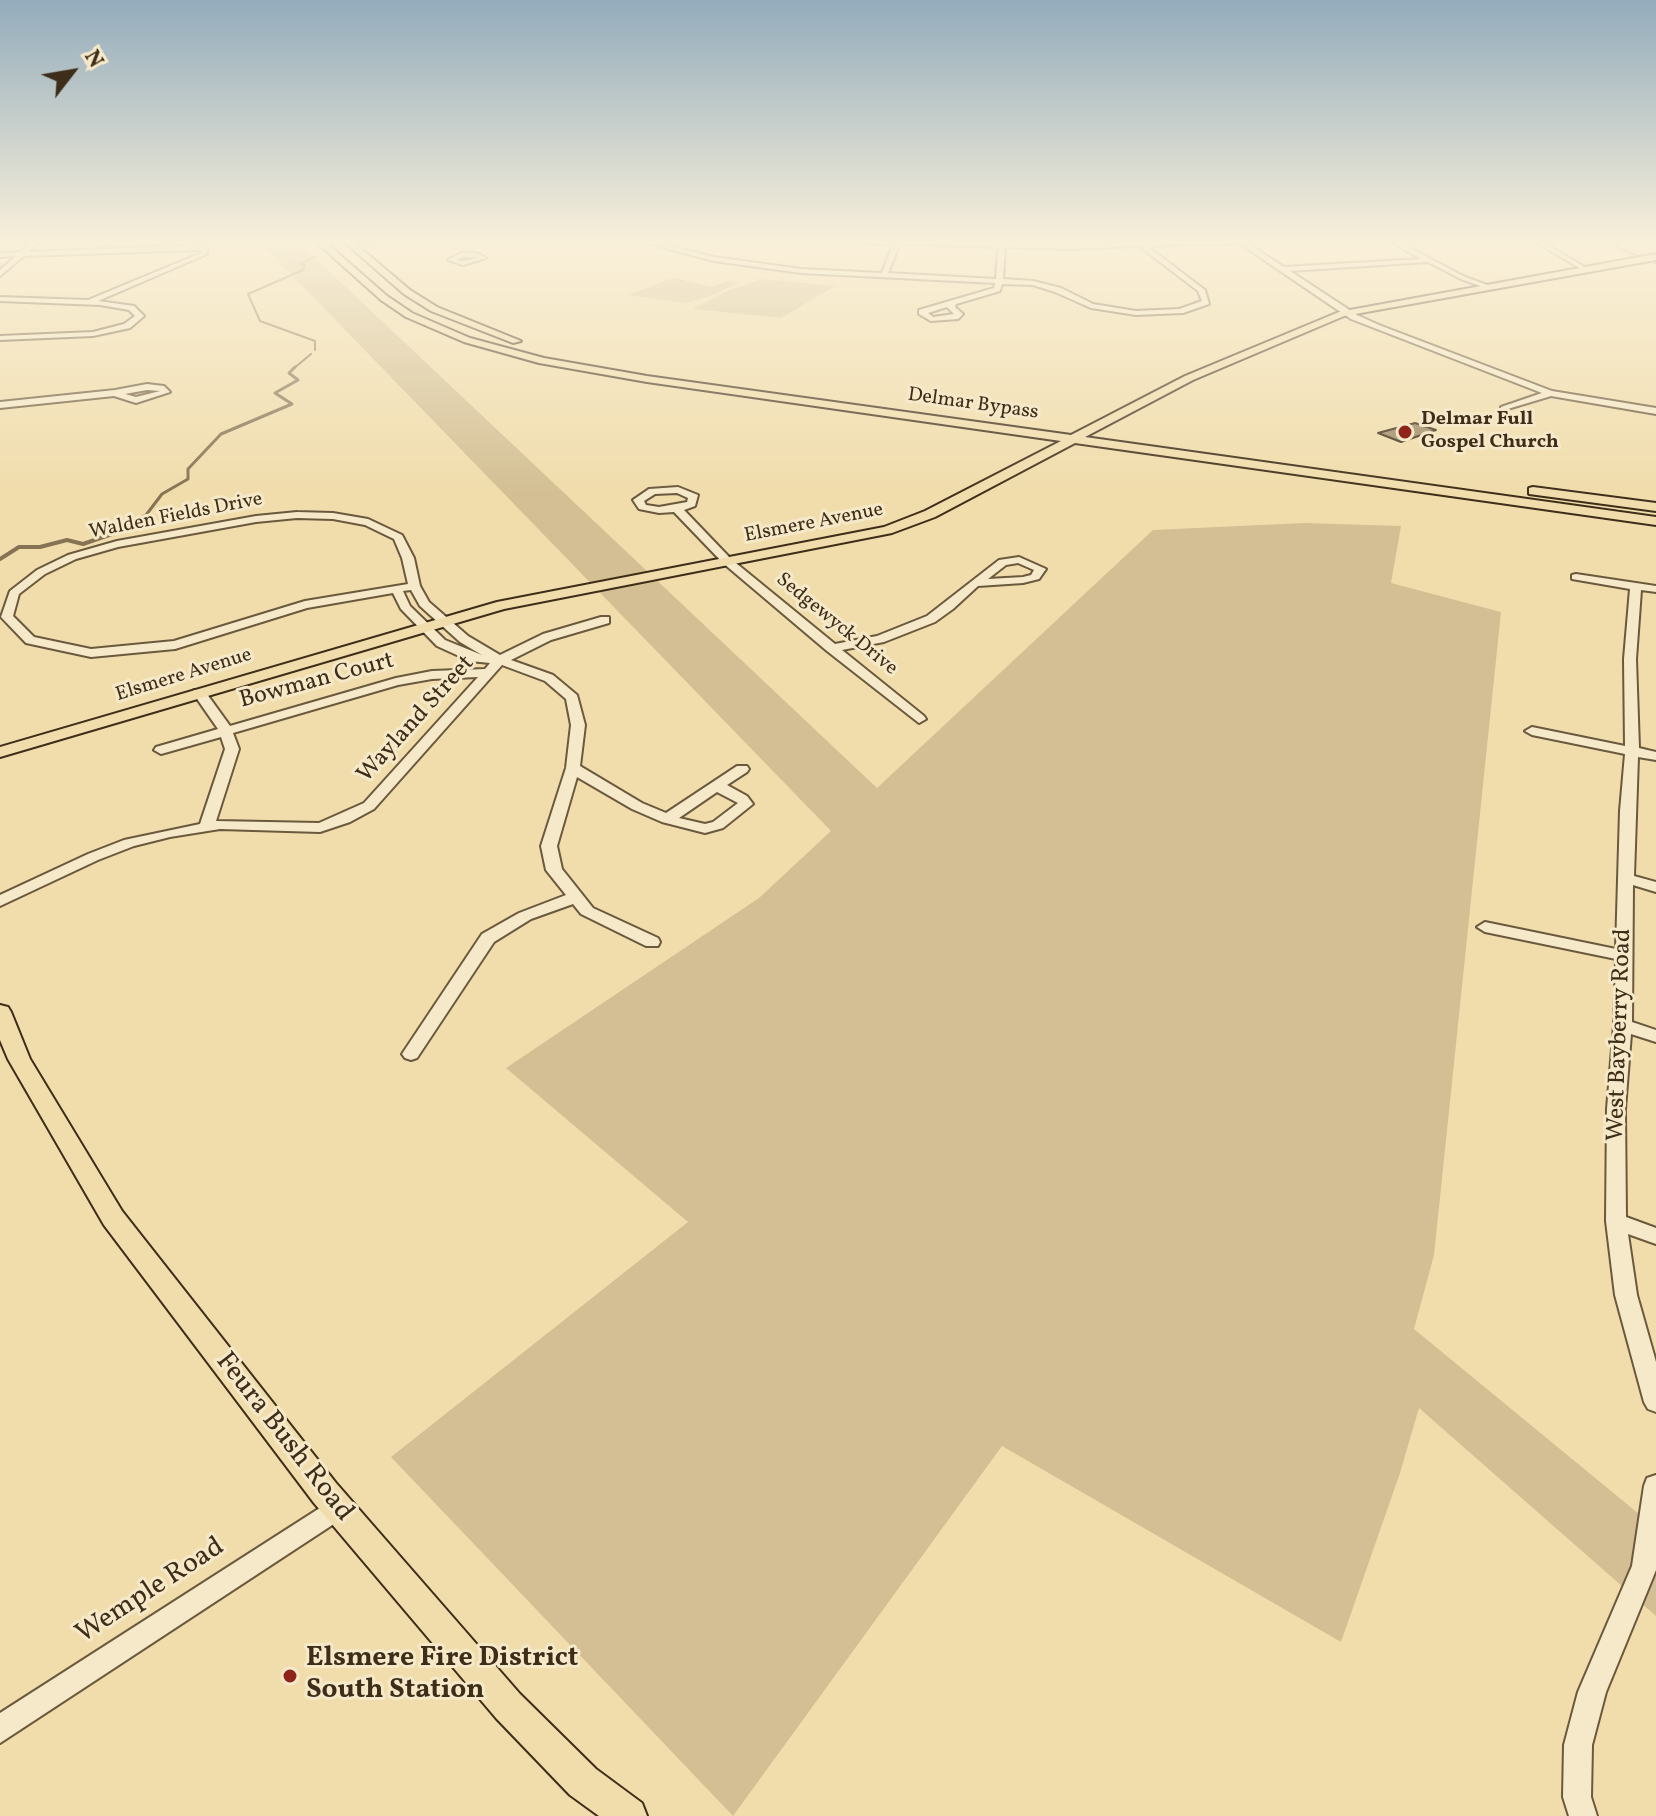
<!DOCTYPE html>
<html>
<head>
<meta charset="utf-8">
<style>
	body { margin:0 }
	#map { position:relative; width:1656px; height:1816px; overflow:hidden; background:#f1ddac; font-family:Vollkorn,serif }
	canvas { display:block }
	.north { position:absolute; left:32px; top:32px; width:80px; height:80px; -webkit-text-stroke:6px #f6e9c9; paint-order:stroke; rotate:59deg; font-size:22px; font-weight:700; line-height:32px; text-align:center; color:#3e2d18 }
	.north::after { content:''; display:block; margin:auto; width:28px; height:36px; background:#3e2d18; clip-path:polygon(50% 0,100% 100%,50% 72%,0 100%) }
</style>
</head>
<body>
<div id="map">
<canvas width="1656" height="1816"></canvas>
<div class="north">N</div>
</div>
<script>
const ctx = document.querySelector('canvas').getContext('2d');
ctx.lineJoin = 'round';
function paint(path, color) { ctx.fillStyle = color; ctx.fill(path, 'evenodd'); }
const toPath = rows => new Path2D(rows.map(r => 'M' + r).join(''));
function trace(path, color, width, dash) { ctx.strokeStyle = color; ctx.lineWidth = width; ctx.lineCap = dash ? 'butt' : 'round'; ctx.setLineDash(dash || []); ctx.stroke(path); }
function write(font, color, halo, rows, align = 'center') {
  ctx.font = font + ' Vollkorn,serif'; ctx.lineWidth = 6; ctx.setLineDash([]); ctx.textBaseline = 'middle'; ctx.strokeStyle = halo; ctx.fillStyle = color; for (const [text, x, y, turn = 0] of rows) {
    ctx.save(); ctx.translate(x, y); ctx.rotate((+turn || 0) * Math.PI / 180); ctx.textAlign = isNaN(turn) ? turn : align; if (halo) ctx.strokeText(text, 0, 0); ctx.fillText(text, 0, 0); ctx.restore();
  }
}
const green = toPath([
	[258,240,296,240,877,788,1153,530,1304,523,1401,526,1391,583,1501,612,1434,1255,1414,1329,1656,1528,1656,1616,1419,1408,1400,1473,1341,1642,1002,1446,733,1816,391,1457,688,1222,506,1068,759,898,831,831],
	[673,278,712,287,727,281,739,283,708,297,684,303,627,295],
	[762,279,835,286,781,318,693,309,729,290]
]);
const streamFar2 = toPath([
	[1601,240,1642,258],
	[367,248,381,240],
	[1652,261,1656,263],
	[315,350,315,341,260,321,248,294,303,270,305,265,300,264,316,256],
	[293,369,311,354]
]);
const streamFar1 = toPath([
	[109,535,146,515,162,494,188,479,188,469,221,434,292,404,275,393,298,380,289,373,295,367]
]);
const stream = toPath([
	[0,559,19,547,40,547,67,540,83,544,115,533]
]);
const building = toPath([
	[1415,423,1436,430,1401,442,1378,433,1415,423]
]);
const minor = toPath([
	[34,240,41,240,28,252,203,245,207,248,207,254,98,301,134,306,144,316,130,328,93,336,0,340,0,336,93,332,124,324,135,316,129,310,100,305,0,301,0,297,88,300,201,253,200,250,24,256,0,276,0,270,16,256,0,257,0,253,20,252,34,240],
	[635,240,645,240,714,257,801,269,882,273,893,244,841,242,838,240,998,243,998,240,1004,240,1004,243,1069,245,1134,243,1132,240,1142,242,1268,240,1247,243,1284,267,1421,259,1388,240,1395,240,1465,277,1490,286,1486,288,1461,279,1428,262,1290,271,1357,315,1379,325,1552,391,1656,408,1656,414,1551,396,1501,411,1501,407,1542,393,1351,319,1239,243,1147,246,1205,290,1209,304,1183,313,1136,315,1091,308,1055,292,1033,285,1002,284,1000,291,956,304,955,307,963,314,958,319,931,321,919,314,919,310,994,288,995,283,801,273,714,261,635,240],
	[900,244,998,247,996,279,888,273,900,244],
	[1139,246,1198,291,1202,301,1179,309,1136,311,1093,304,1061,288,1033,281,1003,279,1005,247,1069,249,1139,246],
	[947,307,954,314,933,317,928,313,947,307],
	[1532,240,1539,240,1588,269,1583,270,1532,240],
	[461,253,477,253,486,258,463,265,448,260,461,253],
	[462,257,476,257,477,258,463,261,457,260,462,257],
	[147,384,164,386,170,392,136,403,114,396,0,408,0,402,115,390,147,384],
	[147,390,160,391,136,397,125,394,147,390],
	[678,487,698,495,695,506,684,510,731,559,835,644,877,636,927,616,999,560,1019,557,1046,569,1039,579,1023,583,978,586,953,609,935,622,884,642,842,650,924,716,926,719,919,723,827,651,723,563,674,512,659,513,639,509,633,500,649,489,678,487],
	[677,493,688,498,687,502,659,507,646,505,644,501,655,494,677,493],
	[1018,563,1034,570,1031,575,1023,577,988,579,1006,565,1018,563],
	[297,512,333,513,368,519,402,535,414,558,420,586,429,602,468,636,500,655,543,634,601,617,609,617,609,623,551,640,511,660,553,675,577,695,585,725,580,766,642,803,666,813,737,766,747,766,749,769,747,772,727,785,747,796,753,804,723,828,705,833,662,822,632,809,577,777,557,846,562,869,593,908,658,938,660,942,658,946,646,946,581,914,573,904,531,919,494,942,417,1058,411,1060,405,1058,402,1054,482,934,519,913,566,895,546,870,541,846,566,768,571,725,566,699,545,681,502,665,374,809,350,822,320,832,220,829,170,837,134,846,98,860,0,906,0,895,88,854,124,840,200,824,225,749,221,737,161,754,154,750,156,747,218,729,193,693,194,690,204,690,230,726,396,678,432,671,485,669,490,663,470,661,437,646,401,609,393,593,307,608,175,649,91,657,26,643,1,617,10,591,37,570,68,555,117,541,256,516,297,512],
	[297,518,333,519,365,525,394,539,402,558,408,584,305,601,174,641,91,649,34,637,13,616,19,594,45,574,76,559,118,547,256,522,297,518],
	[411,590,420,606,460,642,482,655,445,640,410,606,403,591,411,590],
	[478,677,364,803,319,823,216,821,239,749,233,733,398,685,432,679,478,677],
	[717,792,738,803,713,822,705,824,679,818,717,792],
	[1576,574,1656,586,1656,592,1641,590,1636,659,1639,748,1656,752,1656,760,1638,757,1634,876,1656,882,1656,892,1633,885,1632,1022,1656,1030,1656,1042,1631,1034,1625,1109,1626,1217,1656,1228,1656,1244,1628,1234,1637,1295,1656,1362,1656,1412,1648,1409,1644,1402,1615,1295,1606,1221,1607,1109,1614,1025,1616,959,1485,932,1477,927,1485,922,1616,949,1620,811,1625,754,1532,735,1525,731,1532,727,1625,746,1624,659,1630,589,1572,579,1572,575,1576,574],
	[1656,1475,1656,1570,1606,1692,1592,1745,1591,1797,1597,1816,1569,1816,1563,1797,1564,1745,1578,1692,1632,1566,1644,1486,1647,1478,1656,1475],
	[337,1497,346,1500,349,1508,346,1516,0,1743,0,1713,337,1497]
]);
const major = toPath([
	[314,240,323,240,387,296,412,313,470,338,544,358,647,376,1071,435,1185,376,1339,312,1656,254,1656,260,1344,316,1193,380,1085,437,1656,517,1656,525,1075,443,935,517,892,533,504,609,0,757,0,747,497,602,884,527,925,511,1061,441,647,382,539,363,464,342,406,317,381,300,314,240],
	[342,240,351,240,410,290,437,307,521,341,513,343,431,311,404,294,342,240],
	[1533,487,1656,503,1656,511,1529,494,1529,488,1533,487],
	[0,1005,8,1007,11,1012,30,1059,122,1211,336,1483,520,1694,596,1769,642,1803,647,1816,599,1816,570,1795,496,1718,314,1503,104,1225,8,1059,0,1040,0,1005]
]);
const markers = [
	[1405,432,8,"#8f2418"],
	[290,1676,8,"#8f2418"]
];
const farStreetnames = [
	["Delmar Bypass",973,405,8],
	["Walden Fields Drive",176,517,-11],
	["Elsmere Avenue",814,524,-11],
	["Sedgewyck Drive",836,625,39],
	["Elsmere Avenue",184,676,-17]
];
const farPoinames = [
	["Delmar Full",1421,420],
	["Gospel Church",1421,443]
];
const streetNames = [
	["Bowman Court",317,682,-15],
	["Wayland Street",417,720,-48],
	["West Bayberry Road",1621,1035,-88]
];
const nearStreetnames = [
	["Feura Bush Road",283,1438,52],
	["Wemple Road",151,1592,-33]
];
const nearPoinames = [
	["Elsmere Fire District",306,1660],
	["South Station",306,1692]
];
paint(green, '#d3bf93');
trace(streamFar2, '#857353', 2);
trace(streamFar1, '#857353', 3);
trace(stream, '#857353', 4);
paint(building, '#9b8965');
trace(building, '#3e2d18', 2);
trace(minor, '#6b593d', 4);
trace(major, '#3e2d18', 4);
paint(minor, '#f6e9c9');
paint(major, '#f1ddac');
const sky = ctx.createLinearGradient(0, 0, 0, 494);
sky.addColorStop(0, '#93acbc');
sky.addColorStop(0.49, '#f9f0da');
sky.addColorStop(1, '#f9f0da00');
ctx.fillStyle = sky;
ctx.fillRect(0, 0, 1656, 494);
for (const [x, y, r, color] of markers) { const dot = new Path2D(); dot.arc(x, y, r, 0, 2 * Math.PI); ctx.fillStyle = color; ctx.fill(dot); trace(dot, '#f6e9c9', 3); }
write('20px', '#3e2d18', '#f6e9c9', farStreetnames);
write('bold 20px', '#3e2d18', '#f6e9c9', farPoinames, 'left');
write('24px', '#3e2d18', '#f6e9c9', streetNames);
write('28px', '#3e2d18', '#f6e9c9', nearStreetnames);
write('bold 28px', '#3e2d18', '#f6e9c9', nearPoinames, 'left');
</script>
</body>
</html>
